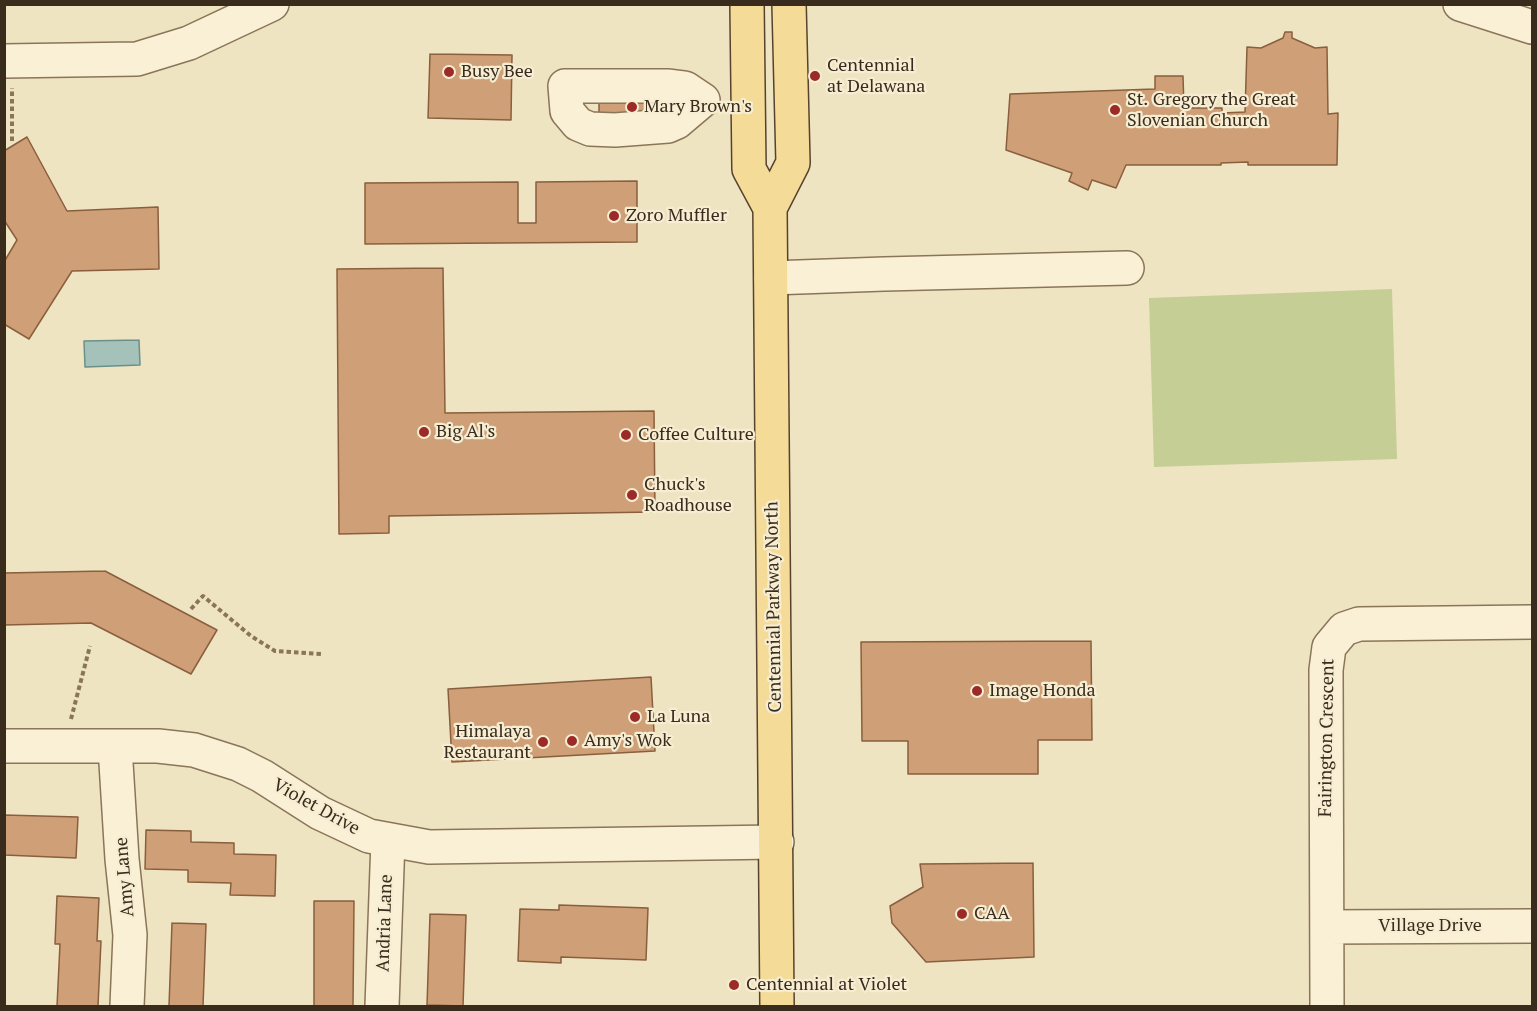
<!DOCTYPE html>
<html>
<head>
<meta charset="utf-8">
<style>
	body { margin:0 }
	#map { position:relative; width:1537px; height:1011px; overflow:hidden; background:#efe4c2; font-family:"PT Serif",serif }
	canvas { display:block }
	.frame { position:absolute; inset:0; border:6px solid #392c1d; pointer-events:none }
</style>
</head>
<body>
<div id="map">
<canvas width="1537" height="1011"></canvas>
<div class="frame"></div>
</div>
<script>
const ctx = document.querySelector('canvas').getContext('2d');
ctx.lineJoin = 'round';
function paint(path, color) { ctx.fillStyle = color; ctx.fill(path, 'evenodd'); }
const toPath = rows => new Path2D(rows.map(r => 'M' + r).join(''));
function trace(path, color, width, dash) { ctx.strokeStyle = color; ctx.lineWidth = width; ctx.lineCap = dash ? 'butt' : 'round'; ctx.setLineDash(dash || []); ctx.stroke(path); }
function write(font, color, halo, rows, align = 'center') {
  ctx.font = font + ' "PT Serif",serif'; ctx.lineWidth = 4.5; ctx.setLineDash([]); ctx.textBaseline = 'middle'; ctx.strokeStyle = halo; ctx.fillStyle = color; for (const [text, x, y, turn = 0] of rows) {
    ctx.save(); ctx.translate(x, y); ctx.rotate((+turn || 0) * Math.PI / 180); ctx.textAlign = isNaN(turn) ? turn : align; if (halo) ctx.strokeText(text, 0, 0); ctx.fillText(text, 0, 0); ctx.restore();
  }
}
const green = toPath([
	[1392,289,1397,459,1154,467,1149,298]
]);
const water = toPath([
	[139,340,140,365,85,367,84,341,139,340]
]);
const building = toPath([
	[1285,32,1292,32,1292,38,1315,48,1327,47,1328,114,1338,113,1337,165,1248,165,1248,162,1221,163,1221,165,1126,165,1116,188,1092,180,1088,190,1069,181,1072,173,1006,150,1010,94,1155,89,1155,76,1183,76,1184,108,1222,108,1222,113,1245,112,1247,47,1261,48,1283,38,1285,32],
	[430,54,512,55,511,120,428,118,430,54],
	[666,93,666,122,599,118,599,97,666,93],
	[27,137,67,211,158,207,159,269,72,271,29,339,4,324,4,262,17,240,4,220,4,151,27,137],
	[637,181,637,242,365,244,365,183,518,182,518,223,536,223,536,182,637,181],
	[443,268,445,413,654,411,655,512,389,516,389,533,339,534,337,269,443,268],
	[105,571,217,630,191,674,91,623,4,625,4,573,105,571],
	[1091,641,1092,740,1038,740,1038,774,908,774,908,741,862,741,861,642,1091,641],
	[651,677,655,751,452,762,448,689,651,677],
	[4,815,78,817,76,858,4,855,4,815],
	[146,830,191,831,191,842,234,843,234,854,276,855,275,896,230,895,231,883,188,882,188,870,145,869,146,830],
	[1033,863,1034,957,926,962,892,923,890,906,923,887,920,864,1033,863],
	[57,896,99,898,97,941,101,941,98,1006,57,1006,60,944,55,944,57,896],
	[314,901,354,901,353,1006,314,1006,314,901],
	[559,905,648,908,646,960,561,957,561,963,518,961,520,909,559,910,559,905],
	[430,914,466,915,463,1006,427,1005,430,914],
	[172,923,206,924,203,1006,169,1006,172,923]
]);
const path = toPath([
	[12,141,12,88],
	[191,609,203,596,251,636,275,651,321,654],
	[71,719,90,646]
]);
const minor = toPath([
	[1460,4,1532,27],
	[4,61,137,59,189,43,272,4],
	[565,86,669,86,685,88,703,100,677,122,668,126,615,130,590,129,578,124,567,111,565,86],
	[771,278,884,274,1127,268],
	[4,746,158,746,194,750,238,764,262,776,320,813,369,836,429,847,777,842],
	[115,747,122,859,130,935,127,1006],
	[1327,927,1532,926],
	[382,1006,388,840],
	[1327,1006,1326,670,1329,647,1344,629,1359,624,1532,622]
]);
const major = toPath([
	[747,4,749,169,770,208,777,1006],
	[770,208,793,163,789,4]
]);
const markers = [
	[449,72,6,"#9a2b27"],
	[815,76,6,"#9a2b27"],
	[632,107,6,"#9a2b27"],
	[1115,110,6,"#9a2b27"],
	[614,216,6,"#9a2b27"],
	[424,432,6,"#9a2b27"],
	[626,435,6,"#9a2b27"],
	[632,495,6,"#9a2b27"],
	[977,691,6,"#9a2b27"],
	[635,717,6,"#9a2b27"],
	[572,741,6,"#9a2b27"],
	[543,742,6,"#9a2b27"],
	[962,914,6,"#9a2b27"],
	[734,985,6,"#9a2b27"]
];
const poiNames = [
	["Centennial",827,66],
	["at Delawana",827,87],
	["Busy Bee",461,72],
	["St. Gregory the Great",1127,100],
	["Slovenian Church",1127,121],
	["Mary Brown's",644,107],
	["Zoro Muffler",626,216],
	["Big Al's",436,432],
	["Coffee Culture",638,435],
	["Chuck's",644,485],
	["Roadhouse",644,506],
	["Image Honda",989,691],
	["La Luna",647,717],
	["Himalaya",531,732,"right"],
	["Restaurant",531,753,"right"],
	["Amy's Wok",584,741],
	["CAA",974,914],
	["Centennial at Violet",746,985]
];
const streetNames = [
	["Centennial Parkway North",774,607,-91],
	["Fairington Crescent",1327,738,-89],
	["Violet Drive",316,807,29],
	["Amy Lane",125,877,-95],
	["Andria Lane",385,923,-88],
	["Village Drive",1430,926]
];
paint(green, '#c5ce95');
paint(water, '#a4c2ba');
trace(water, '#6b9089', 1.5);
paint(building, '#cf9f77');
trace(building, '#895f3e', 1.5);
trace(minor, '#8a7559', 36);
trace(major, '#57432d', 36);
trace(path, '#8a7559', 4, [4.5, 3]);
trace(minor, '#faf0d5', 33);
trace(major, '#f4db98', 33);
for (const [x, y, r, color] of markers) { const dot = new Path2D(); dot.arc(x, y, r, 0, 2 * Math.PI); ctx.fillStyle = color; ctx.fill(dot); trace(dot, '#f6edd2', 2); }
write('18px', '#392c1d', '#f6edd2', poiNames, 'left');
write('18px', '#392c1d', '#f6edd2', streetNames);
</script>
</body>
</html>
